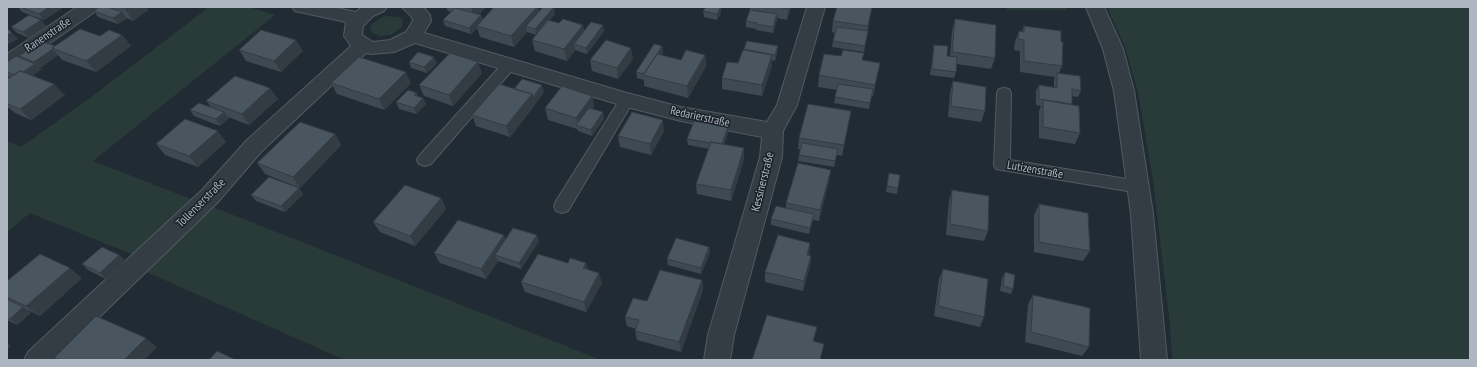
<!DOCTYPE html>
<html>
<head>
<meta charset="utf-8">
<style>
	body { margin:0 }
	#map { position:relative; width:1477px; height:367px; overflow:hidden; background:#212b33; font-family:"PT Sans Narrow",sans-serif }
	canvas { display:block }
	.frame { position:absolute; inset:0; border:8px solid #aeb7c1; pointer-events:none }
</style>
</head>
<body>
<div id="map">
<canvas width="1477" height="367"></canvas>
<div class="frame"></div>
</div>
<script>
const ctx = document.querySelector('canvas').getContext('2d');
ctx.lineJoin = 'round';
function paint(path, color) { ctx.fillStyle = color; ctx.fill(path, 'evenodd'); }
const toPath = rows => new Path2D(rows.map(r => 'M' + r).join(''));
function trace(path, color, width, dash) { ctx.strokeStyle = color; ctx.lineWidth = width; ctx.lineCap = dash ? 'butt' : 'round'; ctx.setLineDash(dash || []); ctx.stroke(path); }
function write(font, color, halo, rows, align = 'center') {
  ctx.font = font + ' "PT Sans Narrow",sans-serif'; ctx.lineWidth = 3; ctx.setLineDash([]); ctx.textBaseline = 'middle'; ctx.strokeStyle = halo; ctx.fillStyle = color; for (const [text, x, y, turn = 0] of rows) {
    ctx.save(); ctx.translate(x, y); ctx.rotate((+turn || 0) * Math.PI / 180); ctx.textAlign = isNaN(turn) ? turn : align; if (halo) ctx.strokeText(text, 0, 0); ctx.fillText(text, 0, 0); ctx.restore();
  }
}
const green = toPath([
	[209,7,249,7,275,15,93,161,196,201,136,256,30,213,7,232,7,141,21,147,98,92],
	[1007,7,1065,7,1067,10,1007,10],
	[1107,7,1470,7,1470,360,1172,360,1170,325,1153,180,1138,92,1125,47],
	[384,16,399,17,402,19,403,26,391,35,380,36,372,33,370,27,372,24],
	[213,207,601,360,345,360,144,271]
]);
const service = toPath([
	[510,59,515,61,517,64,515,67,431,164,425,166,419,164,417,160,419,156,505,61,510,59],
	[1004,88,1009,89,1011,93,1010,160,1139,181,1145,183,1147,187,1145,191,1139,193,996,169,994,165,997,93,999,89,1004,88],
	[627,95,632,96,634,100,568,211,562,213,556,211,554,206,556,201,622,96,627,95]
]);
const minor = toPath([
	[77,7,99,7,96,11,14,68,7,70,7,54,77,7],
	[292,7,332,7,356,12,362,7,387,7,384,11,373,16,363,26,362,35,373,42,390,40,406,32,413,21,412,17,402,7,423,7,430,15,431,21,424,33,627,93,681,107,767,122,777,105,807,7,825,7,797,105,783,131,782,157,734,335,730,360,704,360,708,335,760,157,762,137,681,121,627,107,415,43,394,52,372,54,366,53,261,152,218,202,55,360,24,360,28,352,202,190,247,140,351,46,344,36,346,22,295,11,292,7],
	[1086,7,1104,7,1123,49,1134,91,1153,214,1167,360,1141,360,1131,214,1114,91,1103,49,1086,7]
]);
const wall = toPath([
	[18,7,64,7,44,20,22,12],
	[99,7,146,7,148,10,133,21,127,18,118,24,98,17,94,11],
	[446,7,486,7,479,15,481,15,483,19,511,7,538,7,539,11,555,14,549,21,584,30,604,31,587,54,575,50,567,61,535,51,532,40,536,35,527,32,514,47,480,37,477,28,471,34,445,26,443,20,451,12,448,11],
	[750,7,791,7,787,20,777,18,777,20,773,33,756,30,756,29,746,27,746,21,750,10],
	[703,11,721,13,717,20,704,17],
	[870,17,864,52,832,47,833,41,835,33,832,32,833,21],
	[955,19,995,58,991,69,957,64,956,72,954,78,930,75,933,51,934,45,947,56,950,56,952,31],
	[41,20,46,26,29,38,17,33,11,27],
	[1024,26,1062,66,1059,73,1081,91,1078,97,1072,96,1072,105,1080,133,1075,144,1039,138,1039,111,1041,106,1036,105,1036,91,1039,85,1054,87,1054,79,1055,77,1020,72,1020,51,1014,50,1015,42,1019,31,1022,31],
	[122,35,131,46,96,72,62,60,58,55,40,68,39,67,41,70,33,75,65,95,31,120,15,113,9,108,7,108,7,79,10,77,7,76,7,62,22,59,19,56,55,46,100,36],
	[662,46,663,52,662,55,681,60,705,55,706,66,688,98,644,86,644,80,637,78,636,72],
	[744,49,777,52,775,61,772,60,772,66,762,96,722,89,722,78,738,63],
	[239,50,303,51,281,72,246,61],
	[633,59,618,79,592,71,590,60],
	[862,60,880,63,873,96,871,96,869,109,834,103,837,90,818,87,819,75],
	[409,62,437,63,427,73,411,68],
	[482,73,453,106,424,96,419,85],
	[953,81,985,111,981,122,948,117,950,93],
	[331,83,411,83,384,110,337,94],
	[514,89,544,92,535,104,535,105,510,137,476,126,472,115],
	[592,96,594,107,593,109,603,112,604,119,592,136,578,131,577,129,548,120,545,108],
	[419,97,423,98,426,104,416,114,399,109,396,102],
	[278,99,249,125,228,117,229,118,220,126,194,116,190,110,211,107,206,101],
	[851,111,842,156,837,155,834,167,798,161,800,149,798,149,799,138],
	[728,127,728,133,724,144,744,159,731,201,697,194,696,184,709,149,688,145,687,139],
	[664,131,651,155,620,147,618,136],
	[335,134,341,145,300,188,265,174,257,163],
	[226,142,198,167,165,155,156,144],
	[889,173,898,188,897,194,886,192],
	[829,181,819,221,813,220,809,234,771,225,771,219,786,208,786,203],
	[299,188,303,194,285,212,256,201,251,195],
	[952,190,988,231,984,241,946,235,949,201],
	[441,198,446,209,415,246,380,232,373,222],
	[1039,204,1090,251,1083,261,1034,252,1034,215],
	[505,239,539,241,521,269,498,261,486,279,440,263,434,253],
	[810,243,809,256,811,256,810,266,803,291,765,282,765,272],
	[709,247,710,253,701,274,668,265,667,259],
	[119,255,126,261,106,279,88,270,82,264],
	[568,263,586,263,588,270,602,283,586,312,525,292,521,282],
	[943,269,984,317,980,327,934,316,939,279],
	[1005,272,1013,289,1011,294,1000,291,1002,278],
	[82,278,40,316,26,309,31,313,17,325,7,320,7,281],
	[702,280,703,290,681,352,637,340,635,331,636,329,627,326,625,317,647,301],
	[1033,295,1089,347,1082,356,1025,342,1028,304]
]);
const shadedWall = toPath([
	[49,7,61,7,62,8,44,20,39,14],
	[128,7,146,7,148,10,133,21,125,9],
	[472,7,486,7,475,19,471,8],
	[537,7,538,7,541,17,526,26,527,32,514,47,511,36],
	[554,7,555,14,536,35,535,29],
	[721,7,721,13,717,20,717,14],
	[789,7,791,7,787,20,788,9],
	[122,12,127,18,118,24,113,18],
	[777,14,777,20,773,33,773,27],
	[481,15,483,21,477,26,477,28,471,34,469,28],
	[41,20,46,26,29,38,23,32],
	[583,25,586,36,574,44,575,50,567,61,564,49],
	[603,25,604,31,587,54,586,48],
	[12,33,18,39,7,45,7,35],
	[122,35,131,46,96,72,86,61],
	[296,40,303,51,281,72,274,61],
	[662,46,663,52,648,76,645,74],
	[778,46,777,52,775,61,775,55],
	[631,48,633,59,618,79,617,68],
	[52,49,58,55,40,68,34,62],
	[705,55,706,66,688,98,687,86],
	[772,55,772,66,762,96,762,85],
	[434,57,437,63,427,73,424,67],
	[478,62,482,73,453,106,449,95],
	[35,64,41,70,23,82,17,76],
	[406,72,411,83,384,110,379,99],
	[54,84,65,95,31,120,20,109],
	[542,85,544,92,535,104,535,105,510,137,506,126,532,94],
	[270,88,278,99,249,125,242,114],
	[417,93,420,99,414,95],
	[592,96,594,107,580,126,578,125,576,118],
	[423,98,426,104,416,114,414,108],
	[224,112,229,118,220,126,216,119],
	[603,112,604,119,592,136,591,130],
	[663,120,664,131,651,155,650,144],
	[728,127,728,133,722,151,722,145],
	[218,131,226,142,198,167,189,156],
	[335,134,341,145,300,188,293,177],
	[744,148,744,159,731,201,731,190],
	[831,170,829,181,819,221,820,210],
	[299,188,303,194,285,212,281,206],
	[441,198,446,209,415,246,410,236],
	[814,214,813,220,809,234,810,228],
	[504,235,508,246,495,255,498,261,486,279,481,269],
	[537,235,539,241,521,269,519,263],
	[810,243,809,253,806,266,807,255],
	[709,247,710,253,701,274,701,268],
	[119,255,126,261,106,279,100,273],
	[811,256,810,266,803,291,804,281],
	[586,263,589,274,583,268],
	[70,268,82,278,40,316,26,306],
	[599,273,602,283,586,312,584,302],
	[702,280,703,290,681,352,679,342],
	[23,307,31,313,17,325,10,319],
	[817,327,815,337,811,351,813,341],
	[146,338,157,347,145,360,124,360],
	[7,343,11,346,7,350]
]);
const building = toPath([
	[20,7,49,7,39,14,20,7],
	[99,7,107,7,122,12,113,18,94,11,99,7],
	[118,7,128,7,125,9,118,7],
	[494,7,506,7,510,8,511,7,537,7,511,36,477,26,494,7],
	[543,7,554,7,535,29,526,26,543,7],
	[706,7,721,7,717,14,703,11,706,7],
	[777,7,789,7,788,9,777,7],
	[837,7,872,7,868,26,833,21,837,7],
	[455,8,481,15,469,28,443,20,455,8],
	[750,10,777,14,773,27,756,24,757,23,746,21,750,10],
	[29,15,41,20,23,32,11,27,29,15],
	[563,19,583,25,564,49,532,40,548,20,559,23,563,19],
	[955,19,996,25,995,58,952,52,955,19],
	[591,22,603,25,586,48,574,44,591,22],
	[1024,26,1061,31,1061,42,1063,42,1062,66,1024,61,1024,40,1018,39,1019,31,1024,32,1024,26],
	[837,27,868,31,865,46,833,41,837,27],
	[7,29,8,29,12,33,7,35,7,29],
	[80,29,100,36,109,30,122,35,86,61,52,48,80,29],
	[261,30,296,40,274,61,239,50,261,30],
	[606,40,631,48,617,68,590,60,606,40],
	[41,41,55,46,52,48,53,49,34,62,19,56,41,41],
	[747,41,778,46,775,55,744,49,747,41],
	[654,44,662,46,644,74,636,72,654,44],
	[934,45,948,46,947,56,957,57,956,72,932,69,934,45],
	[686,50,705,55,687,86,643,75,657,54,681,60,686,50],
	[743,50,772,55,762,85,722,78,727,62,738,63,743,50],
	[843,50,864,53,862,60,880,63,875,85,819,75,824,54,841,56,843,50],
	[418,52,434,57,424,67,409,62,418,52],
	[450,53,478,62,449,95,419,85,450,53],
	[16,56,35,64,23,72,20,71,14,75,7,72,7,62,16,56],
	[359,57,406,72,379,99,331,83,359,57],
	[20,71,54,84,20,109,7,104,7,79,20,71],
	[1057,73,1080,76,1081,91,1072,89,1072,104,1039,99,1039,85,1057,88,1057,73],
	[235,76,270,88,242,114,206,101,235,76],
	[522,79,542,85,533,97,532,94,514,89,522,79],
	[953,81,986,87,985,111,951,106,953,81],
	[499,84,532,94,506,126,472,115,499,84],
	[838,84,873,89,870,103,835,97,838,84],
	[562,86,592,96,576,118,545,108,562,86],
	[408,90,417,93,414,95,423,98,414,108,396,102,408,90],
	[1043,100,1079,106,1080,133,1043,127,1043,100],
	[199,103,224,112,216,119,190,110,199,103],
	[808,104,851,111,844,145,799,138,808,104],
	[589,108,603,112,591,130,576,125,589,108],
	[632,112,663,120,650,144,618,136,632,112],
	[185,119,218,131,189,156,156,144,185,119],
	[694,121,728,127,722,144,711,142,711,143,687,139,694,121],
	[300,122,335,134,293,177,257,163,300,122],
	[711,142,744,148,731,190,696,184,711,142],
	[802,143,838,149,835,161,799,155,802,143],
	[798,163,831,170,820,210,786,203,798,163],
	[889,173,900,175,898,188,887,186,889,173],
	[269,177,299,188,281,206,251,195,269,177],
	[405,185,441,198,410,236,373,222,405,185],
	[952,190,989,196,988,231,950,224,952,190],
	[1039,204,1088,213,1090,251,1039,242,1039,204],
	[776,206,814,214,810,228,771,219,776,206],
	[458,220,504,235,481,269,434,253,458,220],
	[513,228,537,235,519,263,495,255,513,228],
	[778,235,810,243,807,255,811,256,804,281,765,272,778,235],
	[676,238,709,247,701,268,667,259,676,238],
	[102,247,119,255,100,273,82,264,102,247],
	[40,254,70,268,26,306,7,297,7,281,40,254],
	[538,254,568,263,570,258,586,263,583,268,599,273,584,302,521,282,538,254],
	[943,269,988,279,984,317,938,306,943,269],
	[660,270,702,280,679,342,635,331,639,320,625,317,633,298,647,301,660,270],
	[1005,272,1015,275,1013,289,1003,286,1005,272],
	[1033,295,1090,308,1089,347,1031,332,1033,295],
	[7,299,23,307,10,319,7,318,7,299],
	[767,315,817,327,813,341,824,344,820,360,752,360,767,315],
	[96,316,146,338,124,360,59,360,54,358,96,316],
	[217,351,236,360,209,360,217,351]
]);
const streetNames = [
	["Ranenstraße",48,35,-34],
	["Redarierstraße",700,117,12],
	["Lutizenstraße",1035,170,10],
	["Kessinerstraße",763,182,-76],
	["Tollenserstraße",201,203,-45]
];
paint(green, '#293b39');
trace(service, '#525a62', 2);
trace(minor, '#525a62', 2);
paint(service, '#343c44');
paint(minor, '#343c44');
paint(wall, '#3f4952');
paint(shadedWall, '#333c42');
paint(building, '#49555f');
trace(building, '#333c42', 1);
write('12px', '#aeb7c1', '#1a2128', streetNames);
</script>
</body>
</html>
